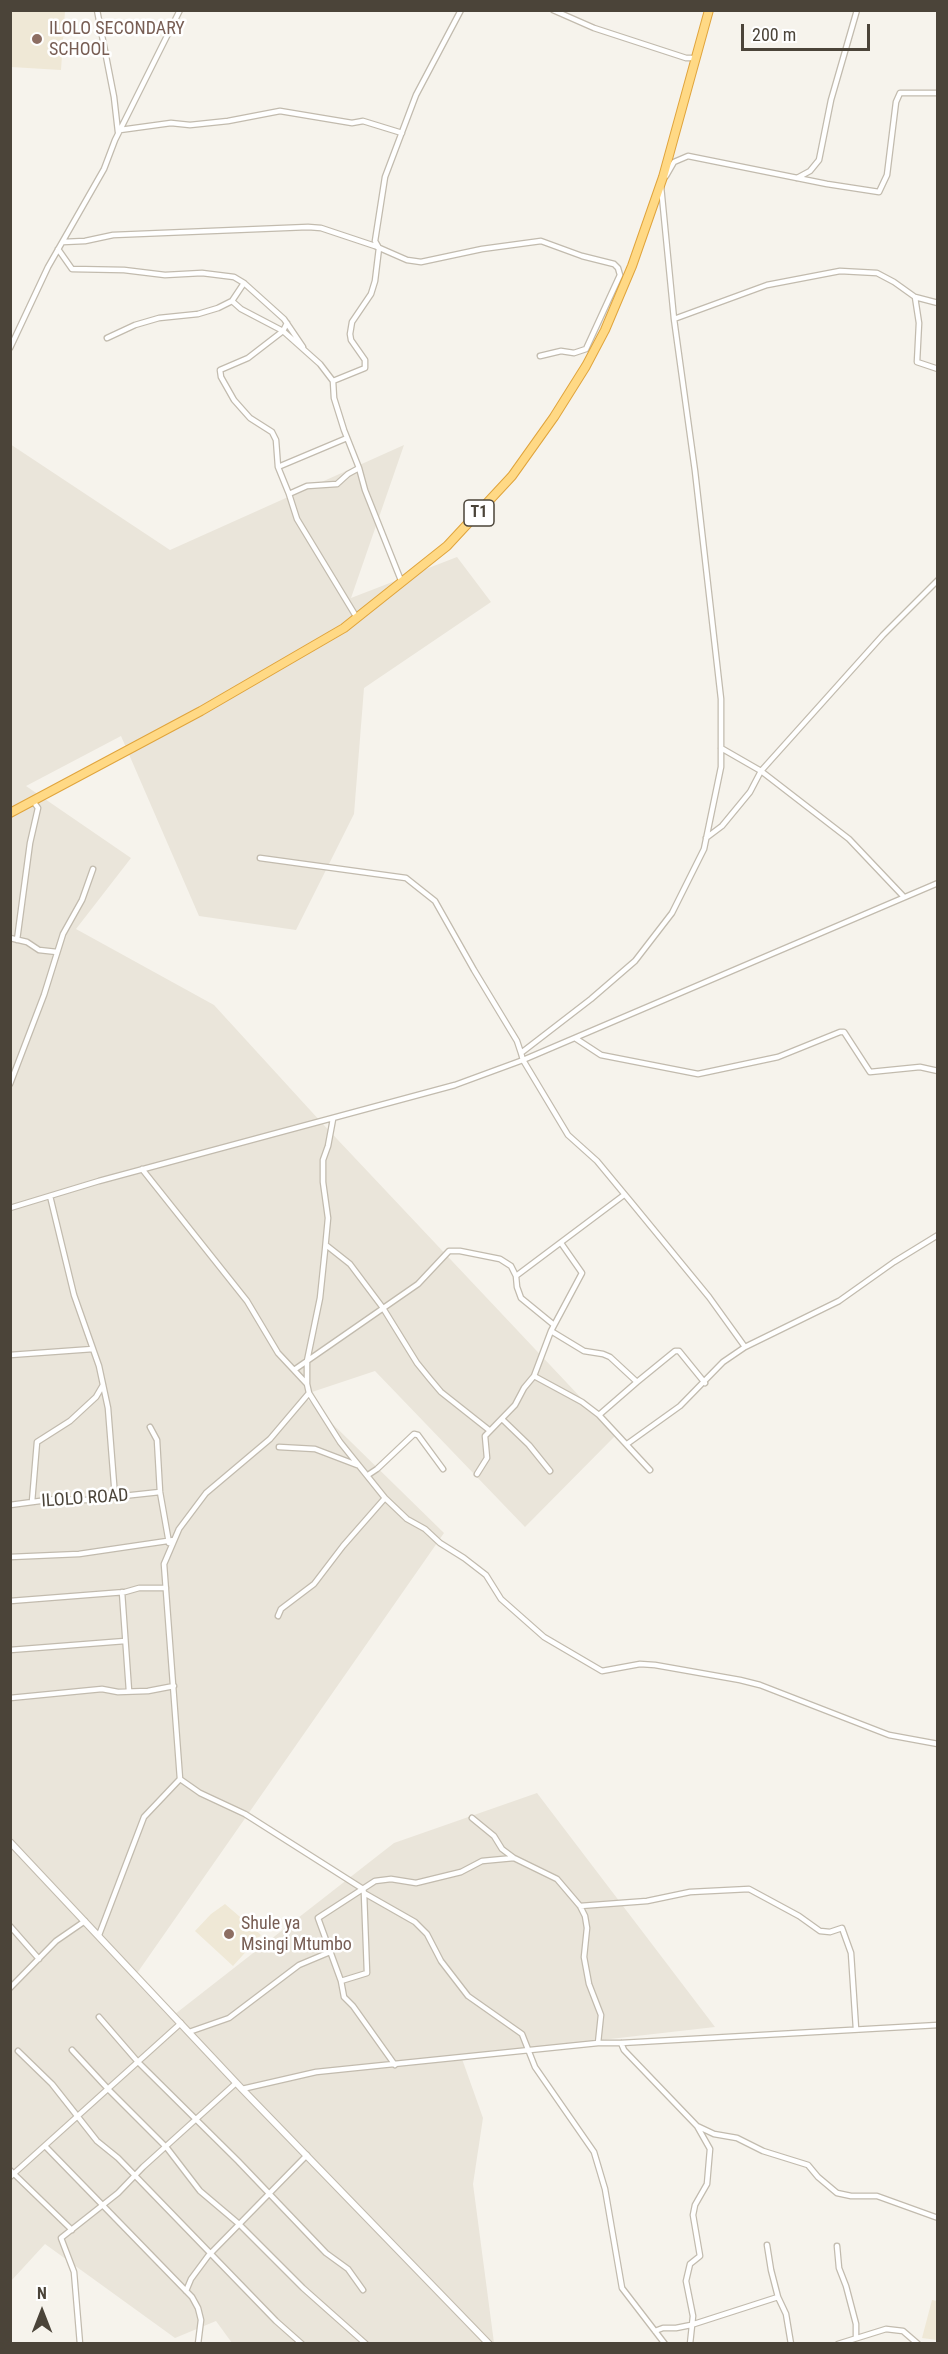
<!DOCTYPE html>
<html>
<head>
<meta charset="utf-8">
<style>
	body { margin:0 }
	#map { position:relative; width:948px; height:2354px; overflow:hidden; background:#f6f3ec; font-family:"Roboto Condensed",sans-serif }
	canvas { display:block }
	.frame { position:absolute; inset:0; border:12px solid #4b4439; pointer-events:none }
	.north { position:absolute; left:12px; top:2282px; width:60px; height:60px; -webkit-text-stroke:4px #fff; paint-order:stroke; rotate:0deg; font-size:16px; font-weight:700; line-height:24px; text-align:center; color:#4b4439 }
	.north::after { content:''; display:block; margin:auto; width:21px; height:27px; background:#4b4439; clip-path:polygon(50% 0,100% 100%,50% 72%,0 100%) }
	.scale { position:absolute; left:741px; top:24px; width:129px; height:27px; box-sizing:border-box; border:3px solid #4b4439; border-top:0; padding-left:8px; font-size:18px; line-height:21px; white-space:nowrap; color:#4b4439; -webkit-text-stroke:4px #fff; paint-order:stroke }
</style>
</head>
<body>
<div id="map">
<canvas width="948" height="2354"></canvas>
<div class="frame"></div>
<div class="north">N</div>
<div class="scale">200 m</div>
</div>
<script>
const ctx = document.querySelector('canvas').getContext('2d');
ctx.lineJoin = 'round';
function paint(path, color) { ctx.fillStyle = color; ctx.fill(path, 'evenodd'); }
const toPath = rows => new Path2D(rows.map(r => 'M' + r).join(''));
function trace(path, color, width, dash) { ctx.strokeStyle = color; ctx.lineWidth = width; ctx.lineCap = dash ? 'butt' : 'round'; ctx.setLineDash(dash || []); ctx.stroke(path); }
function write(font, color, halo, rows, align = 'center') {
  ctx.font = font + ' "Roboto Condensed",sans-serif'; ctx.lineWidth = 5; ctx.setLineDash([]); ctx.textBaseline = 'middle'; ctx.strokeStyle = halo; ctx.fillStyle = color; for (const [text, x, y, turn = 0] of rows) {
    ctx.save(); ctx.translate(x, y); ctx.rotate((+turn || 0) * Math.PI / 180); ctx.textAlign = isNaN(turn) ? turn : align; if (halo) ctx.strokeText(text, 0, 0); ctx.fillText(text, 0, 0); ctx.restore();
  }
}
const residential = toPath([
	[10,444,170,550,404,445,351,598,457,557,491,602,364,688,354,814,296,930,199,916,121,736,26,786,131,858,76,929,214,1005,321,1122,616,1435,525,1527,375,1371,303,1395,444,1533,133,1979,170,2018,394,1843,537,1793,715,2027,461,2056,483,2118,473,2184,494,2343,232,2343,216,2321,175,2338,45,2244,11,2281]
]);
const education = toPath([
	[10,11,65,11,61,70,11,67],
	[225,1904,261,1935,233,1966,195,1931,211,1914],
	[932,2300,937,2301,937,2340,922,2338]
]);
const minor = toPath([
	[97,10,114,97,118,132],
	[553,10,594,28,686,58,696,58],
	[120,130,171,123,190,125,228,121,280,111,352,123,363,121,402,133],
	[666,176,674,162,688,156,827,184,879,192,887,175,896,102,900,93,938,93],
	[797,178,810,171,819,160,831,100,857,10],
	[63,242,85,241,113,235,308,227,321,228,375,246,407,260,421,262,482,249,541,241,582,256,614,264,618,268,620,275,586,349,574,353,561,351,540,356],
	[58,249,72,269,124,270,165,275,202,273,234,277,244,283,284,319,303,347],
	[915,297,938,303],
	[232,301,241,309,283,331,320,364,333,381,334,398,344,430,359,468,365,490,402,583],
	[674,319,767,285,840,271,877,273,894,282,915,297,919,323,917,362,938,369],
	[287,323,283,331,248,358,220,370,221,377,234,400,250,418,272,432,276,440,278,467,289,494],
	[107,338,135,325,159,318,198,314,218,308,232,301,244,283],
	[10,348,48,267,104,169,115,140,180,10],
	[333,381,365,368,365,360,351,340,350,334,352,322,371,294,375,281,379,248,375,241,385,177,416,95,461,10],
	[278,467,347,438],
	[357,618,297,519,289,494,307,486,337,484,348,474,359,468],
	[721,748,761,771,849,839,904,897],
	[706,838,722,826,750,792,761,771,883,635,938,580],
	[260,858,406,878,435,901,474,970,517,1041,521,1053],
	[10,938,27,942,39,950,57,952],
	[17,940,30,843,38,808,33,801],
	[575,1038,601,1055,698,1074,778,1057,840,1032,844,1032,870,1072,920,1067,938,1071],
	[10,1084,44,995,63,934,82,900,93,869],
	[50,1196,74,1295,99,1366,108,1408,115,1497],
	[10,1208,99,1181,455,1085,523,1060,521,1053,591,999,635,961,672,913,704,849,721,767,721,699,695,471,674,319,661,186],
	[326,1245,350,1264,383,1308,417,1363,430,1379,441,1392,489,1430],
	[516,1276,517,1287,521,1298,554,1325],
	[551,1331,584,1351,603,1354,610,1357,637,1382,675,1351,679,1351,705,1383],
	[745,1347,709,1297,631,1202,597,1161,568,1135,523,1060,938,883],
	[10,1355,93,1349],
	[294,1370,418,1284,449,1251,460,1251,500,1259,511,1266,516,1276,624,1195],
	[534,1376,551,1331,582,1273,561,1243],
	[307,1384,307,1361,320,1298,325,1250,328,1218,323,1182,323,1160,328,1146,333,1119],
	[309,1393,340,1442,385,1498,407,1519,425,1529,440,1543,464,1558,486,1575,501,1599,544,1637,602,1671,640,1664,655,1665,740,1680,760,1685,889,1735,938,1744],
	[599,1415,637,1382],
	[502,1419,529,1445,550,1471],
	[150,1427,157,1440,160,1492,169,1543],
	[627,1444,680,1406,723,1362,745,1347,839,1301,894,1262,938,1235],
	[279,1447,315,1449,357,1465],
	[477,1474,487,1458,485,1436,515,1405,524,1388,534,1376,582,1402,599,1415,650,1470],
	[368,1475,377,1469,414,1434,418,1435,443,1469],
	[32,1502,37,1442,70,1421,96,1397,103,1385],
	[10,1505,55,1499,86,1500,160,1492],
	[10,1557,79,1554,174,1540],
	[122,1592,129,1691],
	[10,1601,125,1592,139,1588,166,1588],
	[278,1616,281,1609,314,1584,343,1546,385,1498],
	[10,1650,125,1641],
	[10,1698,102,1689,118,1692,148,1691,174,1686],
	[180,1779,200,1793,245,1814,363,1889,364,1893,415,1922,427,1934,441,1961,468,1996,522,2034,535,2067,594,2152,605,2189,622,2288,665,2344],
	[472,1818,494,1836,502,1849,514,1858,557,1879,580,1906,585,1916,587,1928,584,1957,589,1984,601,2015,598,2043],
	[580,1906,647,1901,690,1892,749,1889,799,1916,820,1931,830,1932,842,1928,851,1953,856,2029],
	[10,1926,39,1959],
	[99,1935,144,1817,180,1779,164,1564,179,1529,206,1493,270,1439,309,1393,307,1384,278,1353,247,1301,142,1169],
	[341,1981,367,1973,364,1893],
	[10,1988,56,1941,85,1921],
	[99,2017,138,2062,238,2161,326,2253,348,2269,363,2290],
	[189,2032,229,2018,299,1965,330,1952],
	[621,2043,624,2050,697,2126,714,2134,737,2138,763,2151,808,2165,818,2177,837,2193,851,2196,877,2196,938,2218],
	[72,2050,110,2091,167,2148,200,2191,239,2224,303,2288,366,2344],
	[18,2051,52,2084,97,2141,118,2158,276,2321,302,2344],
	[395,2065,353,2006,344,1997,341,1981,318,1918,375,1881,391,1879,416,1883,461,1872,482,1861,514,1858],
	[242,2089,316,2072,598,2043,621,2043,938,2025],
	[45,2146,192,2297,198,2308,201,2320,198,2344],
	[10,2170,72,2230],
	[10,2177,181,2023],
	[767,2245,771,2270,778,2297,786,2314,791,2344],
	[837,2246,839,2268,846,2286,856,2324,856,2338],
	[186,2291,191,2279,208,2256,307,2155],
	[655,2331,663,2328,676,2328,691,2325,778,2297],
	[80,2344,74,2272,61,2238,118,2193,143,2167,236,2083],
	[690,2344,693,2316,686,2281,690,2264,700,2256,693,2215,695,2205,707,2184,710,2149,697,2126],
	[838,2344,886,2329,903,2331,918,2344]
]);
const tertiary = toPath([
	[10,1842,242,2089,489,2344]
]);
const trunk = toPath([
	[10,813,201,711,344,628,447,546,512,476,554,417,586,366,605,330,632,266,663,177,709,10]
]);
const markers = [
	[37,39,6,"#8d6e63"],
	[229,1934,6,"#8d6e63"]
];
const shields = [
	[479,513,30]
];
const shieldNames = [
	["T1",479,513]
];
const educationNames = [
	["ILOLO SECONDARY",49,29],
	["SCHOOL",49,50],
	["Shule ya",241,1924],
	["Msingi Mtumbo",241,1945]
];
const streetNames = [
	["ILOLO ROAD",85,1499,-4]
];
paint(residential, '#eae5da');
paint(education, '#efe8d6');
trace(minor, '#c2bbae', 7);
trace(tertiary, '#c2bbae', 8);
trace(trunk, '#e0a43c', 10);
trace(minor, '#fff', 4.5);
trace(tertiary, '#fff', 6);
trace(trunk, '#ffd985', 8);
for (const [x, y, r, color] of markers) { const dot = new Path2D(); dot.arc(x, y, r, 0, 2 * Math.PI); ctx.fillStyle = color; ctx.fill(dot); trace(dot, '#fff', 2); }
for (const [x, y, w] of shields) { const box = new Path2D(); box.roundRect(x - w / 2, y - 13, w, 26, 4.5); ctx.fillStyle = '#fff'; ctx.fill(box); trace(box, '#4b4439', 1.5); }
write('bold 16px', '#4b4439', null, shieldNames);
write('18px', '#785e54', '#fff', educationNames, 'left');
write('18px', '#4b4439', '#fff', streetNames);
</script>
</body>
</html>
